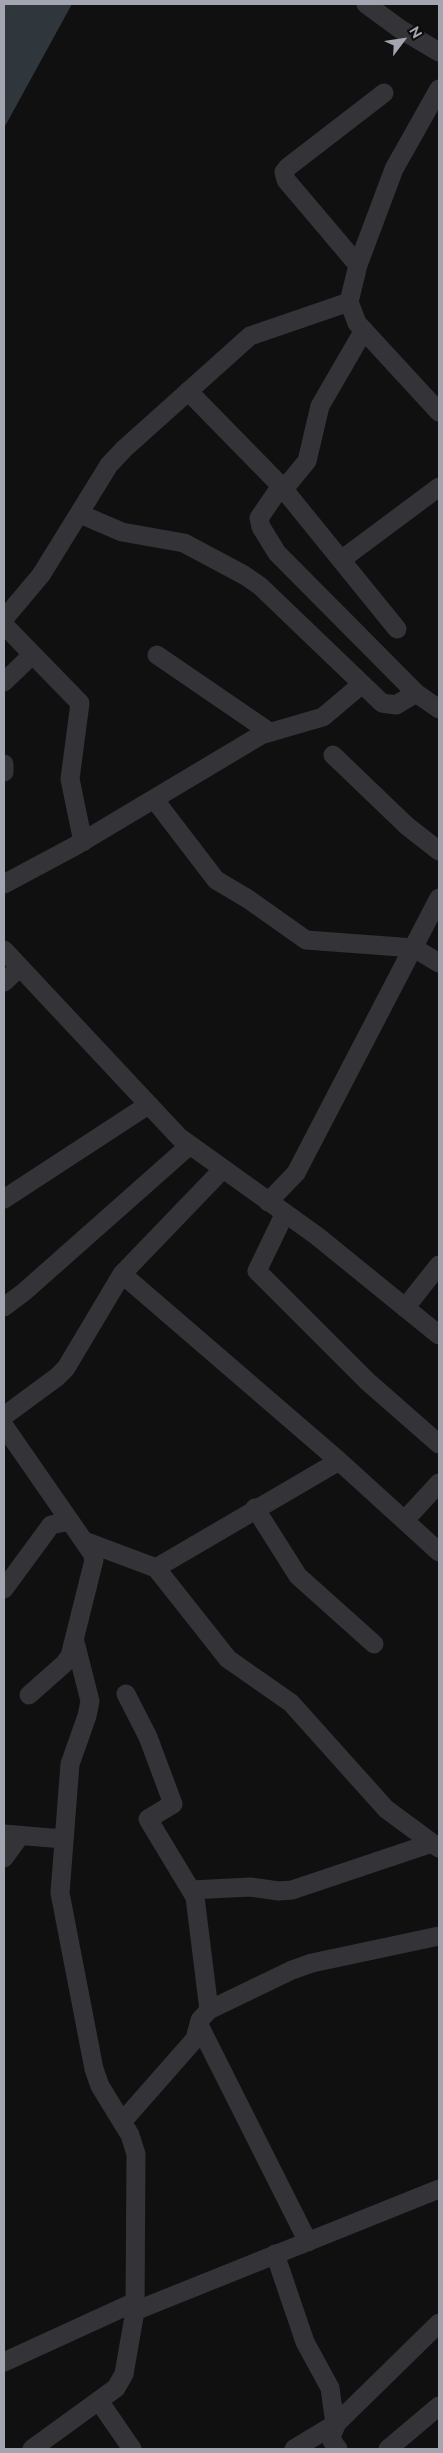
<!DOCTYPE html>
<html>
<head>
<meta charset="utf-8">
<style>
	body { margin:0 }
	#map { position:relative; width:443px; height:2453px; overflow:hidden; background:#101011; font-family:Raleway,sans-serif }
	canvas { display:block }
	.frame { position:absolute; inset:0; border:5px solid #a3a6b0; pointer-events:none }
	.north { position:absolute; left:378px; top:15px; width:50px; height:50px; -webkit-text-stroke:4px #0b0b0c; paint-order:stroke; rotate:59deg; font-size:14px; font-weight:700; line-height:20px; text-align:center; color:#a3a6b0 }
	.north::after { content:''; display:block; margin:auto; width:18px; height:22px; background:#a3a6b0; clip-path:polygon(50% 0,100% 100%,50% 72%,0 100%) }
</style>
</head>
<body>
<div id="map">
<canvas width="443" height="2453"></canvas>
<div class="frame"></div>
<div class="north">N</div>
</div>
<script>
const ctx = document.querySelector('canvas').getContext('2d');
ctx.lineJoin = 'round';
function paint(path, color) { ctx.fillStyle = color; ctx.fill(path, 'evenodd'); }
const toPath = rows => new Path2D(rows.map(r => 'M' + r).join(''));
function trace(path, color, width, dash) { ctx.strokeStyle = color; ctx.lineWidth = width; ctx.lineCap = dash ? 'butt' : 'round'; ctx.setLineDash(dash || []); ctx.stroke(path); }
const water = toPath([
	[4,4,72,4,4,128]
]);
const minor = toPath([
	[366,4,400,29,439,52],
	[439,89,394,169,358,265,349,302,357,323,439,412],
	[358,265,286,180,284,172,288,167,384,93],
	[188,391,281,486,397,629],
	[281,486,259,518,261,527,277,553,416,693,439,709],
	[284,489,307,461,320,406,364,330],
	[80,514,122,532,184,543,244,575,260,586,382,703,396,705,416,693],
	[341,560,439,487],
	[4,619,41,575,109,465,124,449,250,336,349,302],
	[4,625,80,703,70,779,83,842],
	[157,655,268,731],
	[4,682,32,655],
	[333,755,407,826,439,851],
	[4,764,4,772],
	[154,799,216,880,248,899,306,940,414,948,439,963],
	[4,884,75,846,261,735,323,717,362,684],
	[4,950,179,1137,317,1236,439,1335],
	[4,982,20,967],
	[4,1199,148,1105],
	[268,1202,296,1173,439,898],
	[285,1213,257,1271,367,1381,439,1444],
	[122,1274,339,1461,439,1552],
	[4,1307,24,1292,190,1145],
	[405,1308,439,1265],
	[4,1416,57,1377,66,1368,122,1274,223,1169],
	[4,1426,92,1553,94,1560,70,1656,65,1663,29,1695],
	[255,1508,298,1576,374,1644],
	[405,1520,439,1483],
	[84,1541,156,1568,228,1659,291,1703,386,1809,439,1848],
	[156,1568,339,1461],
	[4,1589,51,1525,70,1521],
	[126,1694,148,1737,173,1804,148,1819,195,1897,209,2010],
	[4,1834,63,1839],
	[4,1858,20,1836],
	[191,1890,250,1887,279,1891,292,1890,432,1843],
	[199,2025,308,2242],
	[122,2122,195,2039,200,2020,209,2010,292,1970,312,1963,439,1936],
	[275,2254,305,2342,330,2388,334,2417,337,2423,294,2449],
	[135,2311,439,2189],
	[4,2362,135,2302],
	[99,2401,132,2449],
	[32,2449,116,2388,124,2374,135,2311,136,2154,130,2135,100,2086,94,2069,60,1893,70,1764,87,1716,90,1701,75,1642],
	[338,2449,332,2441,332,2434,337,2423,439,2323],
	[388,2449,439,2406]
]);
paint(water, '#2f363c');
trace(minor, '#343438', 19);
</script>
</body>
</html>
